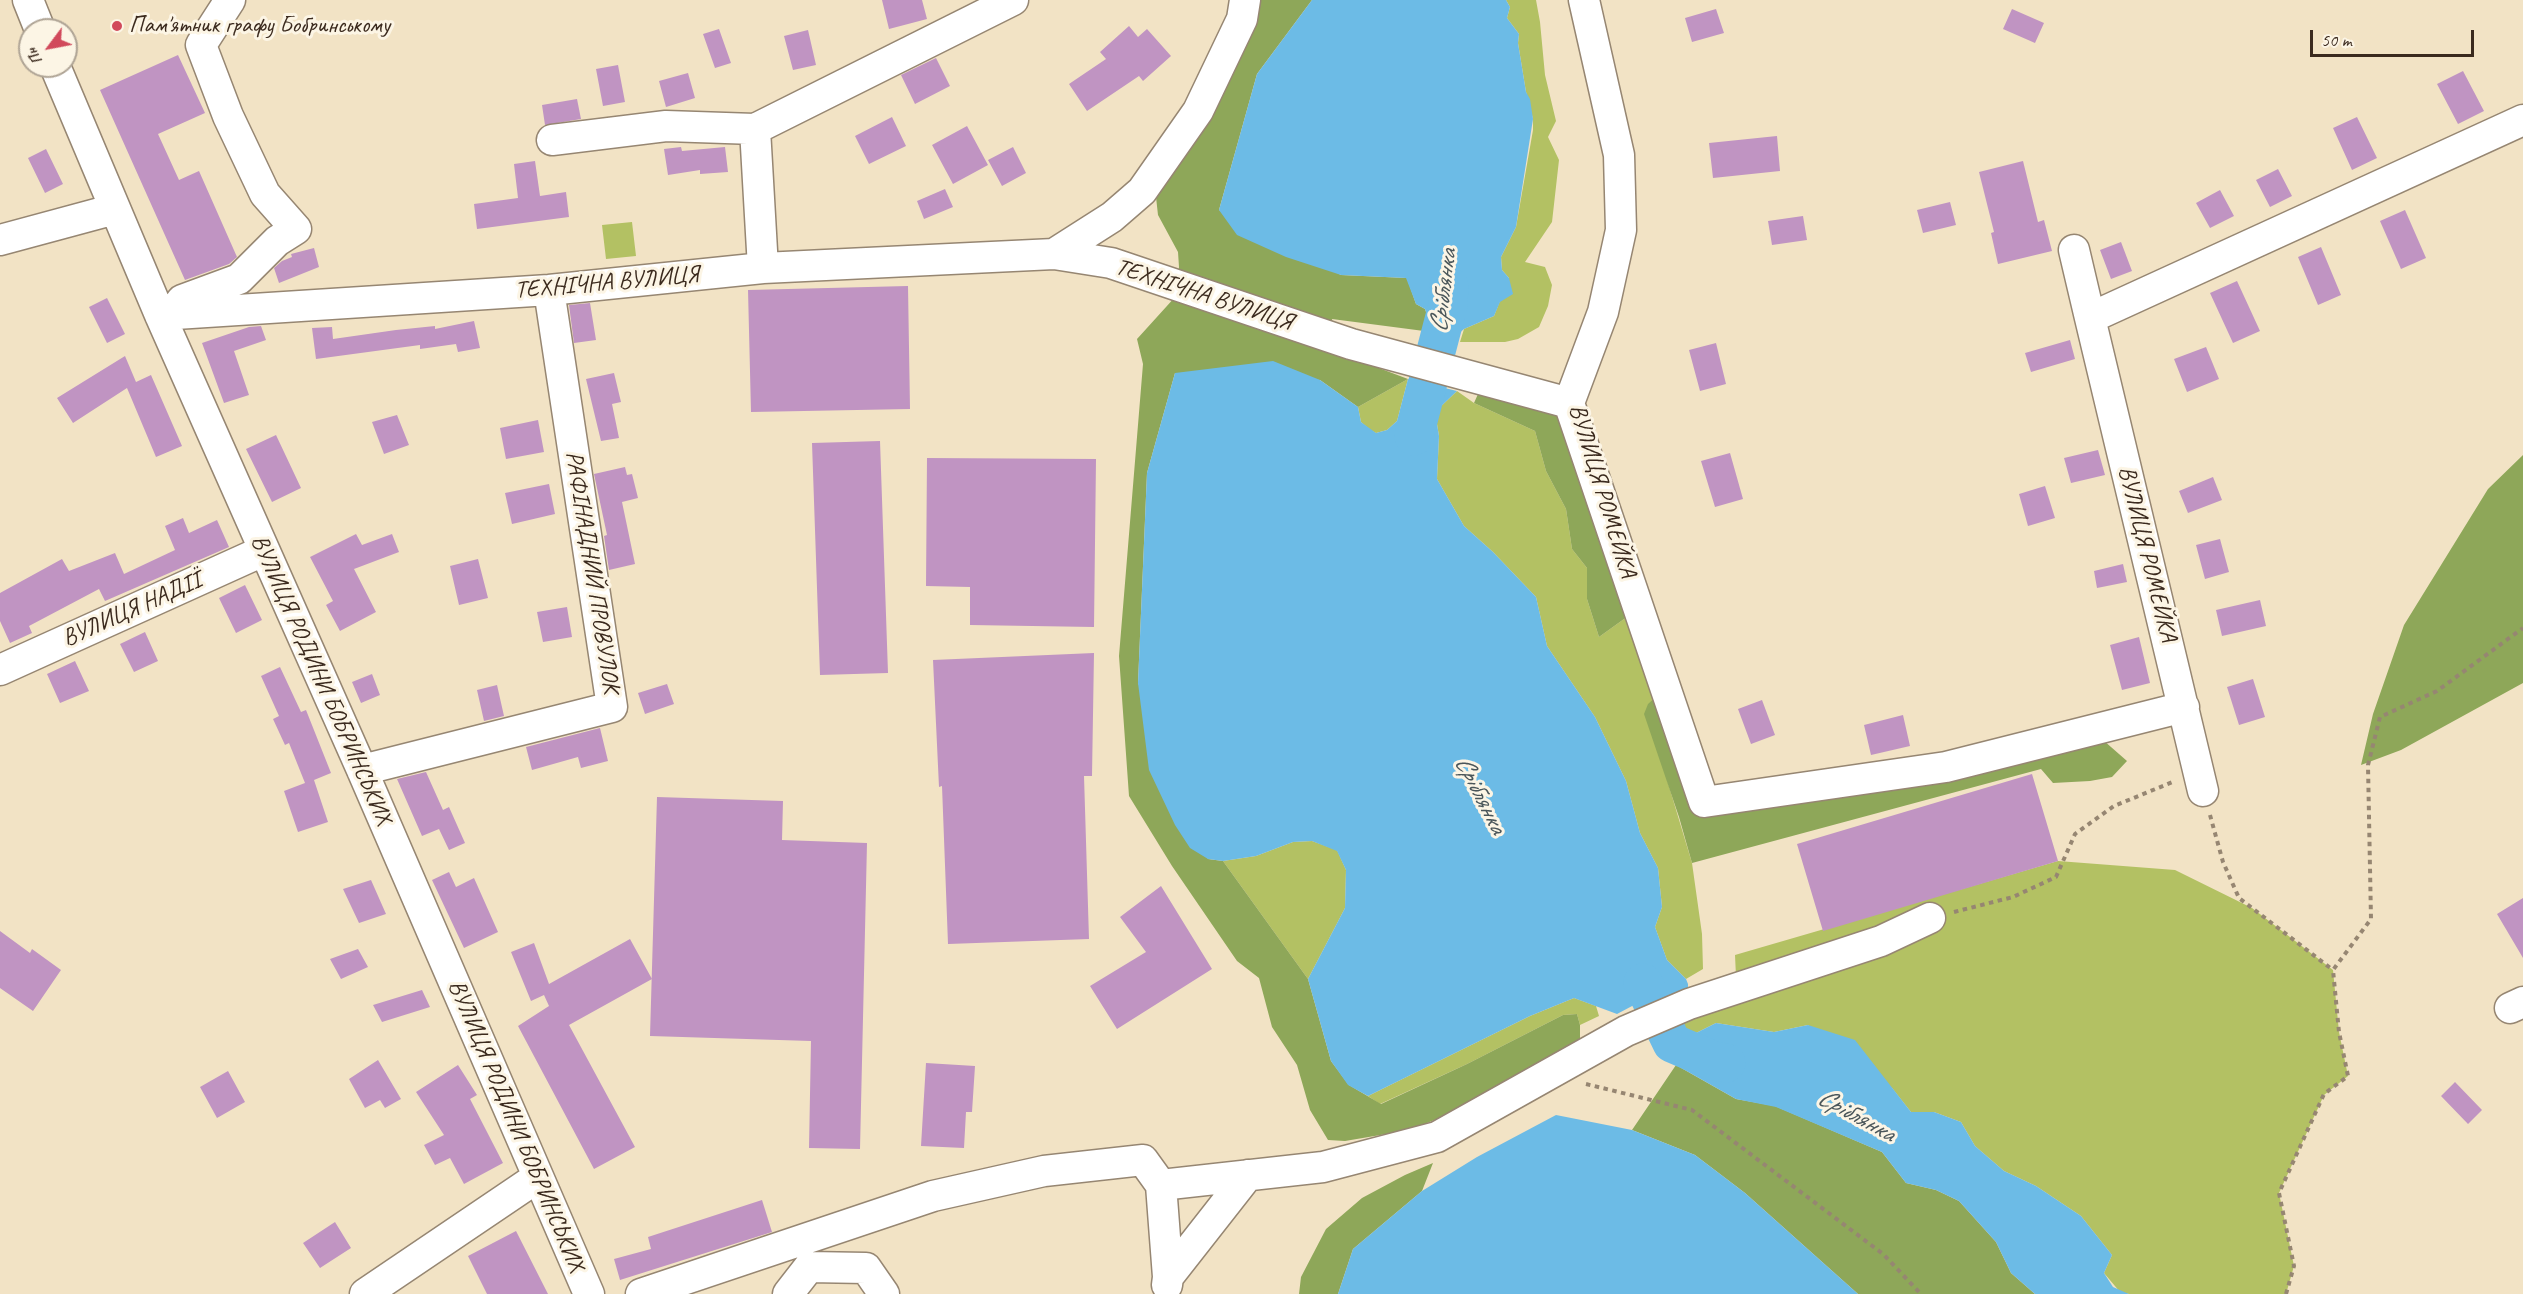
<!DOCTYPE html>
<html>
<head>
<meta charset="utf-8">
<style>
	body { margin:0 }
	#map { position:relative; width:2523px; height:1294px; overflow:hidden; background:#f2e3c5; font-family:Caveat,sans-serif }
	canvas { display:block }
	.north { position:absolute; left:18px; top:18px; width:60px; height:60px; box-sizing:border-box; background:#fcf5e5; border:2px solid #afa495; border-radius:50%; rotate:238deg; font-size:16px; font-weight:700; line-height:24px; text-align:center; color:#3b2a1e }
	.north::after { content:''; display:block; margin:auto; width:21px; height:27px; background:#d1495b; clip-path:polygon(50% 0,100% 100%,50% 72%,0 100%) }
	.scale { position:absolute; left:2310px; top:30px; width:164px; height:27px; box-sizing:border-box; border:3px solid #3b2a1e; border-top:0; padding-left:8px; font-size:18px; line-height:21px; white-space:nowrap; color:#3b2a1e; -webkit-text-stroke:4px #fcf5e5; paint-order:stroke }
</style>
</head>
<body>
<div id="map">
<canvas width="2523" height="1294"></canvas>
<div class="north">Пн</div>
<div class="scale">50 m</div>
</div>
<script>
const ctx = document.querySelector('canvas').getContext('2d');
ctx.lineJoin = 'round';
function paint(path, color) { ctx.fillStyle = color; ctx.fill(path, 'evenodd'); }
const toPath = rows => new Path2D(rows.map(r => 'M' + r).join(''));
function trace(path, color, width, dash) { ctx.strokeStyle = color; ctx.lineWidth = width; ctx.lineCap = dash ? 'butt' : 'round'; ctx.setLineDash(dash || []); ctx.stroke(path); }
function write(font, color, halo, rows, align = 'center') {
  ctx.font = font + ' Caveat,sans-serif'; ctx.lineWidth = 6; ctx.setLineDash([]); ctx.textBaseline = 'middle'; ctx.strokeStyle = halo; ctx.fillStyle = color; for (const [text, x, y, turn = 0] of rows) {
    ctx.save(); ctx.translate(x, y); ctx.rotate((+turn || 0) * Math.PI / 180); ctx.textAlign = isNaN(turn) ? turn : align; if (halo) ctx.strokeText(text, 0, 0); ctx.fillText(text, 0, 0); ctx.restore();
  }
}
const green = toPath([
	[1506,0,1536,0,1540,22,1545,75,1556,121,1548,137,1559,160,1552,222,1525,262,1545,267,1552,285,1548,306,1539,327,1518,339,1505,342,1460,342,1464,329,1494,316,1509,278,1502,270,1501,257,1516,227,1533,130,1533,119,1526,92,1518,43,1519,34,1507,18,1510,7],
	[632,222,636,256,606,259,602,225],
	[1408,379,1397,421,1387,430,1376,433,1370,430,1361,422,1358,407],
	[1457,391,1474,403,1535,431,1546,471,1566,509,1572,549,1587,568,1587,599,1599,637,1631,614,1659,694,1659,753,1692,863,1702,934,1703,969,1686,979,1667,960,1655,927,1662,907,1658,868,1640,833,1626,781,1595,717,1547,646,1536,597,1493,552,1464,526,1437,479,1439,436,1435,412],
	[1312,841,1337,850,1346,870,1345,908,1308,979,1223,861,1256,856,1293,842],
	[2058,861,2175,870,2252,908,2333,970,2339,1032,2348,1076,2324,1095,2279,1193,2294,1266,2286,1294,2129,1294,2120,1292,2104,1273,2112,1255,2081,1216,2036,1186,2004,1171,1975,1146,1961,1122,1934,1112,1911,1112,1892,1088,1808,1025,1774,1032,1716,1023,1692,1035,1676,1031,1681,1013,1737,998,1735,955],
	[1574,998,1596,1006,1599,1016,1580,1025,1577,1014,1563,1015,1467,1064,1380,1104,1368,1096,1530,1016]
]);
const forest = toPath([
	[1256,0,1312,0,1257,74,1219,210,1341,275,1407,278,1416,304,1425,309,1429,321,1424,331,1332,319,1339,353,1408,379,1358,407,1320,380,1175,373,1147,473,1138,683,1208,859,1223,861,1308,979,1331,1061,1349,1085,1381,1104,1467,1064,1563,1015,1577,1014,1580,1025,1580,1042,1466,1107,1410,1130,1345,1141,1328,1140,1310,1110,1297,1065,1272,1027,1259,978,1237,961,1172,866,1129,796,1119,656,1143,364,1137,339,1176,296,1179,267,1178,252,1158,215,1156,197],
	[1478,394,1564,409,1631,614,1599,637,1587,599,1587,568,1572,549,1566,509,1546,471,1535,431,1474,403],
	[2523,455,2523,683,2401,750,2361,765,2373,714,2404,625,2488,489],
	[1659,694,1698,813,2103,740,2127,761,2112,777,2090,781,2053,783,2041,769,1692,863,1679,817,1644,714,1648,704],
	[1676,1065,1736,1099,1775,1106,1882,1152,1906,1183,1936,1190,1959,1201,1996,1242,2011,1273,2035,1294,1858,1294,1745,1193,1695,1155,1632,1130],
	[1433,1163,1422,1191,1353,1249,1338,1294,1299,1294,1301,1277,1326,1229,1362,1198,1405,1175]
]);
const water = toPath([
	[1312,0,1506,0,1510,7,1507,18,1519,34,1518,43,1526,92,1530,99,1533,119,1516,227,1501,257,1502,270,1509,278,1513,294,1500,302,1494,316,1464,329,1449,342,1424,331,1429,321,1425,309,1416,304,1406,278,1341,275,1286,257,1237,235,1219,210,1257,74],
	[1273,361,1320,380,1358,407,1361,422,1376,433,1387,430,1397,421,1408,379,1457,391,1435,412,1439,436,1437,479,1464,526,1493,552,1536,597,1547,646,1595,717,1626,781,1640,833,1658,868,1662,907,1655,927,1667,960,1686,979,1688,984,1688,990,1673,994,1671,1001,1643,1012,1634,1005,1617,1014,1574,998,1530,1016,1368,1096,1348,1085,1331,1061,1308,979,1345,908,1346,870,1337,851,1312,841,1293,842,1256,856,1223,861,1208,859,1190,848,1175,825,1149,770,1138,683,1147,473,1175,373],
	[1716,1023,1774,1032,1808,1025,1855,1040,1911,1112,1934,1112,1961,1122,1975,1146,2004,1171,2036,1186,2081,1216,2112,1255,2104,1273,2113,1287,2129,1294,2035,1294,2011,1273,1996,1242,1959,1201,1936,1190,1906,1183,1882,1152,1776,1107,1736,1099,1676,1065,1676,1031,1692,1035],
	[1556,1115,1632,1130,1695,1155,1745,1193,1858,1294,1338,1294,1353,1249,1422,1191,1477,1157]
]);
const river = toPath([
	[1414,436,1448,305,1449,286],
	[1643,983,1672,1043,1714,1061,1726,1063]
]);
const building = toPath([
	[882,0,922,0,927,19,889,29],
	[1716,9,1724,33,1692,42,1685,18],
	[2012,9,2044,23,2035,43,2003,29],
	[1129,26,1138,37,1147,29,1171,56,1143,81,1139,76,1087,111,1069,84,1106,59,1100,52],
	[719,29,731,63,715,68,703,34],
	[808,30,816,65,793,70,784,36],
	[178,55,205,113,158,134,179,180,199,171,237,257,229,264,185,280,100,90],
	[936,58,950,86,915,104,901,75],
	[618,65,625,102,603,106,596,69],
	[2463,71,2484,111,2458,124,2437,84],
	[688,73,695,98,666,107,659,81],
	[577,99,581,119,545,125,542,105],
	[892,117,906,146,869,164,855,136],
	[2357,117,2377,158,2352,170,2333,128],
	[967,126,988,165,953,184,932,145],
	[1777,136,1780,171,1713,178,1709,143],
	[681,147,682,151,725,147,728,172,700,174,700,170,668,175,664,149],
	[1013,147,1026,173,1002,186,988,160],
	[46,149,63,184,45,193,28,158],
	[535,161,540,196,566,192,569,217,477,229,474,204,518,198,514,164],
	[2023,161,2038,222,2044,220,2052,251,1998,264,1991,233,1994,232,1979,172],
	[2278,169,2292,196,2270,207,2256,180],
	[945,189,953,207,924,219,917,201],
	[2220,190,2234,216,2210,228,2196,203],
	[1950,202,1956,225,1923,233,1917,210],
	[2405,210,2426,258,2401,269,2380,221],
	[1803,216,1807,240,1772,245,1768,221],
	[2121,242,2132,271,2111,279,2100,250],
	[2321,247,2341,295,2318,305,2298,257],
	[314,248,319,267,279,283,274,268,282,261,292,257,291,254],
	[2237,281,2260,331,2233,343,2210,293],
	[908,286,910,409,751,412,748,290],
	[107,298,125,334,107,343,89,307],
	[590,303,596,340,574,343,569,305],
	[474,321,480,348,458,352,456,344,420,349,420,345,316,359,312,328,332,327,333,339,396,330,435,326,435,329],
	[261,326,266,340,234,351,249,395,224,403,202,343,249,327],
	[2070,340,2075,359,2031,372,2025,353],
	[1716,343,1726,384,1700,391,1689,350],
	[2206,347,2219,379,2187,392,2174,359],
	[125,356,136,382,151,375,182,446,156,457,127,388,73,423,57,398],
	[614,373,621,402,612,404,619,438,601,441,586,379],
	[397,415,409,445,384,454,372,422],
	[538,420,544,452,506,459,500,428],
	[276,435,301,488,272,502,246,449],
	[880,441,888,673,820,675,812,443],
	[2098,450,2105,475,2071,483,2064,458],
	[1730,453,1743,499,1715,507,1701,461],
	[927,458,1096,459,1094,627,970,625,970,587,926,586],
	[625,467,627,475,632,474,638,498,622,502,635,564,609,570,604,536,607,535,594,474],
	[2213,477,2222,500,2188,513,2179,491],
	[549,484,555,514,512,524,505,493],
	[2045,486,2055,518,2028,526,2019,494],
	[183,518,189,533,217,520,229,547,105,601,99,589,29,626,32,633,10,643,0,621,0,593,62,559,69,571,115,553,124,574,175,550,165,526],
	[356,534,362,545,392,534,399,552,354,569,376,612,340,631,326,605,333,601,310,557],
	[2220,539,2229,572,2205,579,2196,545],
	[478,559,488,598,459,605,450,566],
	[2123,564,2127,582,2097,588,2094,571],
	[245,585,262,620,236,633,219,598],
	[2260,600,2266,626,2222,636,2216,610],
	[567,607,572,637,543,642,537,612],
	[145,632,158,661,134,672,120,644],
	[2139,637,2150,683,2122,690,2110,645],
	[1094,653,1092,776,1084,776,1089,939,948,944,942,786,939,787,933,660],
	[75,661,89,691,60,703,47,674],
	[280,667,301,712,306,710,331,773,314,780,328,822,298,832,284,791,305,783,289,743,285,745,273,719,279,716,261,676],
	[372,674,380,695,361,703,352,682],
	[2253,679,2265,717,2239,725,2227,687],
	[667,684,674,704,645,714,638,693],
	[497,685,504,716,484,721,477,690],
	[1762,700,1775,735,1751,744,1738,709],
	[1903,715,1910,746,1871,755,1864,725],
	[600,728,608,761,581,768,578,757,532,770,526,747],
	[426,772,443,810,449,807,465,843,449,850,439,829,422,836,397,779],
	[2032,774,2058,861,1823,931,1797,844],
	[657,797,783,801,782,840,867,843,860,1149,809,1148,811,1041,650,1036],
	[449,872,456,887,474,878,498,932,464,948,432,880],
	[371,880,386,914,359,923,343,889],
	[1161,886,1212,969,1117,1029,1090,986,1146,952,1120,917],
	[2523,898,2523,958,2497,914],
	[0,931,30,953,32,949,61,970,33,1011,0,988],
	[630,939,652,979,569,1025,635,1147,594,1169,518,1026,549,1006,544,995,531,1001,511,952,534,943,549,984],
	[358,949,368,967,341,979,330,959],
	[422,990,430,1007,382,1022,373,1005],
	[378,1060,401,1099,385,1108,380,1100,365,1108,349,1079],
	[926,1063,975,1066,972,1112,966,1112,964,1148,921,1146],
	[458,1065,477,1095,470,1099,503,1163,464,1184,450,1158,435,1165,424,1145,444,1135,416,1092],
	[228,1071,245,1102,217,1118,200,1087],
	[2455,1082,2482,1110,2468,1124,2441,1096],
	[762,1200,772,1232,620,1280,614,1259,651,1249,648,1237],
	[335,1222,351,1248,320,1268,303,1243],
	[516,1231,548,1294,487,1294,468,1256]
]);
const path = toPath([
	[2210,815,2223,862,2239,898,2333,970],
	[1954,912,2013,897,2056,877,2075,834,2114,806,2175,781],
	[1586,1084,1692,1110,1883,1254,1921,1294],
	[2286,1294,2294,1266,2279,1193,2324,1094,2348,1076,2339,1032,2333,970,2371,919,2368,765,2380,717,2437,691,2523,628]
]);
const minor = toPath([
	[28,0,40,30],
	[1584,0,1619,155,1621,230,1603,312,1569,403,1704,802,1946,767,2184,707],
	[55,66,160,315,362,770,589,1294],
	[755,129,763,268],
	[552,140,666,126,755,129,1013,0],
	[0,240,115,209],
	[2074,250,2090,318,2523,120],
	[1054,254,1112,217,1142,191,1198,111,1242,19,1245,0],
	[180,310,179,304,182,300,239,279,277,241,296,229,265,194,228,116,201,45,230,0],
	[160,315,549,290,763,268,1054,254,1111,263,1351,344,1569,403],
	[2090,318,2203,791],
	[0,670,263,551],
	[362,770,612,707,549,290],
	[2510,1008,2523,1002],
	[1161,1185,1323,1167,1437,1137,1626,1031,1689,1004,1881,941,1930,918],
	[1167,1285,1168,1277,1248,1175],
	[365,1294,538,1177],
	[641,1294,933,1196,1044,1171,1143,1160,1161,1185,1168,1277],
	[788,1294,809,1267,866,1268,884,1294]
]);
const markers = [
	[117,26,6,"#d1495b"]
];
const poiNames = [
	["Пам'ятник графу Бобринському",129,26]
];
const streetNames = [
	["ТЕХНІЧНА ВУЛИЦЯ",607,283,-5],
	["ТЕХНІЧНА ВУЛИЦЯ",1204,295,18],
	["ВУЛИЦЯ РОМЕЙКА",1602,491,73],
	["ВУЛИЦЯ РОМЕЙКА",2147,554,76],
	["РАФІНАДНИЙ ПРОВУЛОК",592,572,81],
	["ВУЛИЦЯ НАДІЇ",132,610,-24],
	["ВУЛИЦЯ РОДИНИ БОБРИНСЬКИХ",321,680,66],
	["ВУЛИЦЯ РОДИНИ БОБРИНСЬКИХ",516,1126,67]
];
const waterNames = [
	["Сріблянка",1444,291,-83],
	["Сріблянка",1480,795,63],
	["Сріблянка",1856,1116,29]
];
paint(green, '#b3c163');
paint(forest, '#8ea759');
paint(water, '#6cbbe6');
trace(river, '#6cbbe6', 39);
paint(building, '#c094c2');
trace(minor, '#968672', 33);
trace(path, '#968672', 4, [4.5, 4.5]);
trace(minor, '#fff', 30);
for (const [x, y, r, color] of markers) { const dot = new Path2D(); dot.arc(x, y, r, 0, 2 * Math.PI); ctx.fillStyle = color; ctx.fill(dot); trace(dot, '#fcf5e5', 2); }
write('24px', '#3b2a1e', '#fcf5e5', poiNames, 'left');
write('24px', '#3b2a1e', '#fcf5e5', streetNames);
write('italic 26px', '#4a565a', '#fcf5e5', waterNames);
</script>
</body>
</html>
